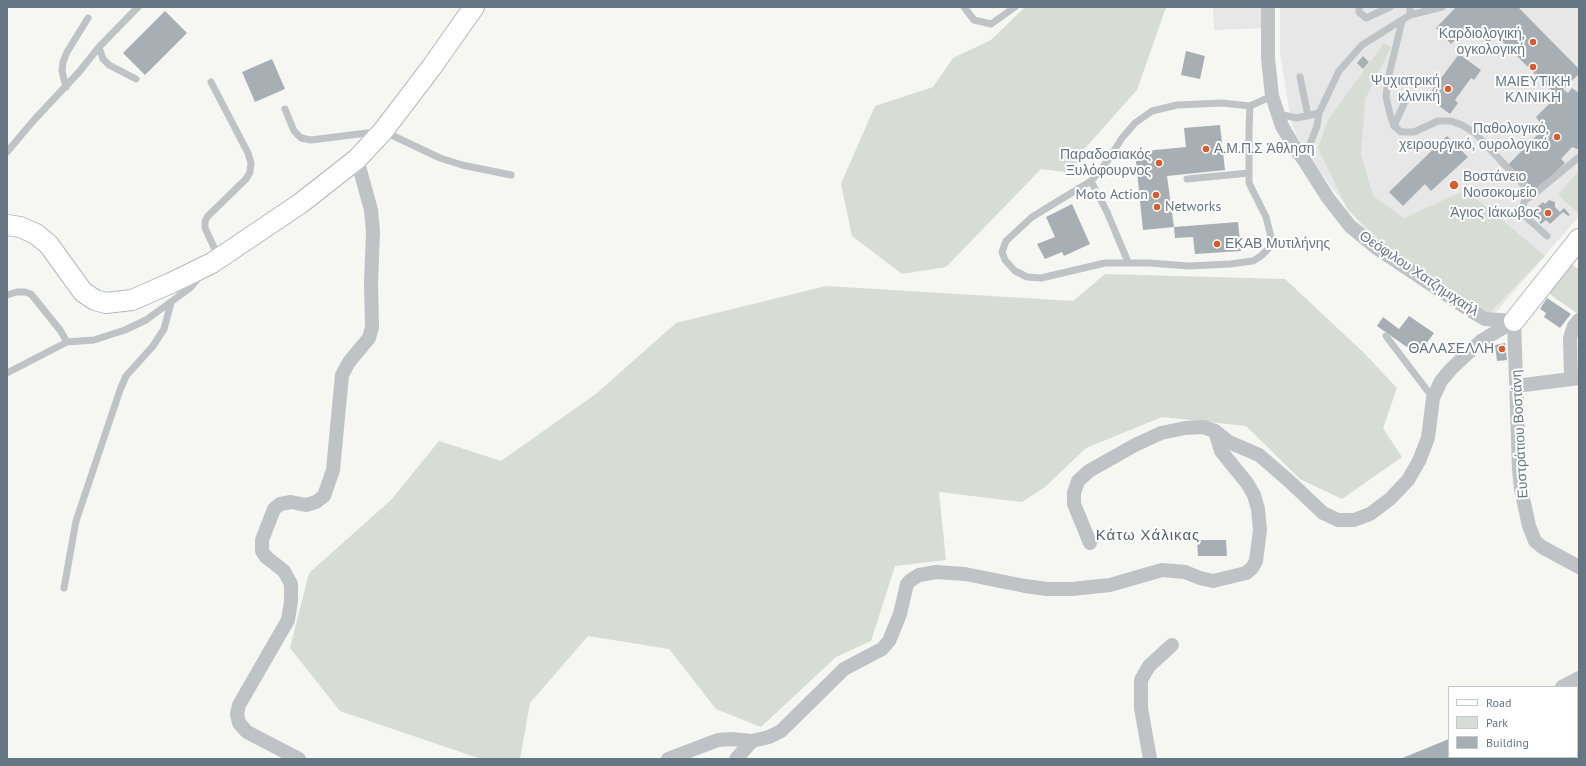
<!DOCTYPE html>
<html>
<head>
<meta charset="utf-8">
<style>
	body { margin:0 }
	#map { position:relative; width:1586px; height:766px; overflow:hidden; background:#f6f6f3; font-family:"PT Sans",sans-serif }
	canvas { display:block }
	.frame { position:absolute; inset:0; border:8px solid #667582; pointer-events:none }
	.legend { position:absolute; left:1448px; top:686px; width:130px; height:72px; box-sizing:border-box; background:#fff; border:1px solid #c2c8cd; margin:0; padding:5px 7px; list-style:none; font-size:12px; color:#667582 }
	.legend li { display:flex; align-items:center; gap:8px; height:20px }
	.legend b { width:20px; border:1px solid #c2c8cd }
</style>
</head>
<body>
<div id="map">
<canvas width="1586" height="766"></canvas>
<div class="frame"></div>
<ul class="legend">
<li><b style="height:5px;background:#fff"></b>Road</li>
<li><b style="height:11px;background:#d7dcd4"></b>Park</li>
<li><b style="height:11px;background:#a8afb4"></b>Building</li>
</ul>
</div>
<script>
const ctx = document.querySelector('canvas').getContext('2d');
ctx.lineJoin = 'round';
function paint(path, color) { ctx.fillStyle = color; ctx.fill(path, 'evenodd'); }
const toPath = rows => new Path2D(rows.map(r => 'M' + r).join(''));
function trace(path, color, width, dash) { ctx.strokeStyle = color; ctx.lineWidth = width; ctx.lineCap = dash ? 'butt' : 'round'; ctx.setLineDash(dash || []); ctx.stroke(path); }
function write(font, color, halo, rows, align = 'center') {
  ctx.font = font + ' "PT Sans",sans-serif'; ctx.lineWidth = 4; ctx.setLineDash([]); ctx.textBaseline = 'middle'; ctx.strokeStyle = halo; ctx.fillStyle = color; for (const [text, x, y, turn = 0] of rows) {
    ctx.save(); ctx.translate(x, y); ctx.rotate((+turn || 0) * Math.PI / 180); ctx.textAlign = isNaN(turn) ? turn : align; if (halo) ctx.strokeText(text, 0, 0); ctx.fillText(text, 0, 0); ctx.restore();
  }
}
const built = toPath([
	[1213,7,1263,7,1263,28,1214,30],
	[1280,7,1579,7,1579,216,1497,311,1488,314,1385,245,1360,224,1310,159,1303,149,1291,122,1280,53]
]);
const green = toPath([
	[1025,7,1167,7,1165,10,1137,90,1079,155,1073,173,1041,169,946,267,902,274,852,236,841,184,875,106,933,87,953,58,991,40],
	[1384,43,1391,47,1365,99,1361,154,1373,196,1404,218,1466,190,1545,256,1488,314,1385,245,1348,210,1318,148,1328,120],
	[1579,171,1579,209,1577,212,1558,195],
	[1570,263,1579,270,1578,314,1548,293],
	[1105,274,1285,279,1364,353,1397,388,1383,428,1402,457,1342,499,1300,479,1246,426,1162,417,1086,448,1045,487,1022,502,939,492,946,560,895,566,871,641,836,657,761,727,716,709,669,649,588,636,530,703,520,759,481,759,340,711,290,648,309,573,391,500,439,441,501,461,597,393,676,323,826,286,1073,301]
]);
const building = toPath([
	[1456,7,1518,7,1579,69,1579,74,1563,89,1568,93,1572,88,1579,93,1579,148,1577,149,1572,147,1561,159,1565,163,1536,191,1508,165,1544,128,1536,117,1557,96,1496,35,1488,43,1470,25,1451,44,1436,28],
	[165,11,187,33,145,75,123,53],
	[1186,51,1205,56,1200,79,1181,75],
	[1459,54,1481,70,1474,80,1471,78,1455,100,1458,103,1450,114,1427,97],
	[1363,56,1369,62,1363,69,1357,63],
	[272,59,285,89,255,102,242,72],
	[1220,125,1225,170,1167,176,1174,227,1143,230,1135,152,1186,147,1184,128],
	[1447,136,1468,157,1431,191,1425,184,1403,206,1389,192],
	[1549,200,1555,202,1555,207,1560,212,1564,208,1570,215,1568,216,1563,212,1550,224,1546,220,1541,224,1533,215,1537,211,1535,209,1543,202,1545,204],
	[1072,204,1090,244,1064,256,1062,252,1045,259,1037,244,1055,237,1046,217],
	[1238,222,1241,251,1195,254,1193,237,1175,238,1174,227],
	[1547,298,1571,314,1560,328,1544,317,1546,313,1540,309],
	[1409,316,1434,333,1418,355,1377,326,1383,317,1399,329],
	[1505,343,1507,360,1497,361,1495,345],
	[1197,540,1226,540,1227,556,1198,556],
	[1449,739,1449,757,1464,757,1459,759,1400,759]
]);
const lane = toPath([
	[964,7,974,20,991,24,1015,7],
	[1359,7,1359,12,1366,18,1390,7],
	[1410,7,1410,15],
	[1402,21,1388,79,1386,97,1390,114,1394,126,1401,132,1414,132,1438,121,1451,121,1462,125,1475,133,1533,195,1579,157],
	[99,47,103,59,109,65,136,79],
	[1300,77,1308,116],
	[211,82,248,153,251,163,250,172,246,179,208,216,205,221,205,228,219,258],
	[66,87,62,71,63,62,67,52,88,18],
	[1250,106,1222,103,1177,105,1152,111,1135,123,1122,138,1110,157,1099,172,1091,181,1032,217,1006,241,1002,252,1005,260,1015,271,1027,277,1041,278,1105,263,1149,263,1189,266,1230,264,1253,261,1261,256,1268,249,1271,237,1266,217,1249,183,1249,129,1250,106,1272,96],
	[285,109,294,131,301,138,311,140,383,131,440,158,462,165,511,175],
	[1278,114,1297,118,1319,113],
	[1394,126,1407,97],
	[7,152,34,120,79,72,99,47,138,7],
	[1304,160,1317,126,1319,113,1339,71,1362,45,1410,15,1442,7],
	[1187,179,1249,173],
	[1091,181,1107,212,1128,262],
	[1533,195,1525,200,1523,205,1522,210,1525,216,1547,236],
	[7,295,17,292,25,292,31,294,60,330,67,342],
	[1386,336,1433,398],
	[7,373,67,342,94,340,125,330,146,320,190,288,201,275],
	[64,588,76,521,120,390,126,376,153,346,164,329,171,303]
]);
const street = toPath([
	[1268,7,1268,58,1272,96,1282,126,1295,148,1304,160,1328,198,1350,226,1378,249,1468,309,1485,319,1514,321],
	[1514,321,1519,470,1521,489,1529,526,1535,541,1542,547,1579,567],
	[1571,378,1570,338,1574,326,1579,320],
	[1516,386,1579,378],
	[1090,543,1074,504,1074,493,1078,481,1089,471,1135,445,1161,433,1185,428,1203,427,1215,431],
	[1562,687,1579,678],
	[299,759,247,732,239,723,237,714,239,705,288,620,291,601,291,584,284,571,266,557,262,551,262,540,274,509,280,504,291,502,306,505,316,502,324,496,333,470,342,375,349,362,369,338,372,327,371,283,373,232,371,210,357,159],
	[668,759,718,740,731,739,752,741,769,737,781,731,844,669,882,649,889,641,900,614,907,584,911,580,919,575,936,572,965,574,1025,586,1047,589,1072,589,1110,585,1162,570,1185,572,1200,578,1213,581,1246,573,1252,568,1256,561,1260,530,1258,509,1254,495,1247,483,1221,451,1215,431,1229,442,1259,455,1288,480,1323,513,1338,520,1354,520,1370,514,1390,499,1408,480,1419,461,1428,438,1433,398,1441,381,1451,369,1481,341,1514,321],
	[736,759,752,741],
	[1150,759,1141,708,1141,680,1149,666,1172,645],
	[1488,759,1493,757]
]);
const secondary = toPath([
	[7,225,20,227,36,234,49,245,83,292,95,300,106,303,132,300,171,283,212,263,301,203,357,159,383,131,431,68,474,7],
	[1514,321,1579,239]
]);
const markers = [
	[1533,42,4,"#d95c2f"],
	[1533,67,4,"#d95c2f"],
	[1448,89,4,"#d95c2f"],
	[1557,137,4,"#d95c2f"],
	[1206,149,4,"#d95c2f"],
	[1159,163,4,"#d95c2f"],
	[1454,185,5,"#d95c2f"],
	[1156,195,4,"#d95c2f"],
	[1157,207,4,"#d95c2f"],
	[1548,213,4,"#d95c2f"],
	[1217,244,4,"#d95c2f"],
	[1502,349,4,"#d95c2f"]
];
const poiNames = [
	["Καρδιολογική,",1525,34],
	["ογκολογική",1525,50],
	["Ψυχιατρική",1440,81],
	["κλινική",1440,97],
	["ΜΑΙΕΥΤΙΚΗ",1533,82,"center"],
	["ΚΛΙΝΙΚΗ",1533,98,"center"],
	["Παθολογικό,",1549,129],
	["χειρουργικό, ουρολογικό",1549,145],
	["Α.Μ.Π.Σ Άθληση",1214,149,"left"],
	["Παραδοσιακός",1151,155],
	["Ξυλόφουρνος",1151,171],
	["Βοστάνειο",1463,177,"left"],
	["Νοσοκομείο",1463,193,"left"],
	["Moto Action",1148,195],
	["Networks",1165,207,"left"],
	["Άγιος Ιάκωβος",1540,213],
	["ΕΚΑΒ Μυτιλήνης",1225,244,"left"],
	["ΘΑΛΑΣΕΛΛΗ",1494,349]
];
const streetNames = [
	["Θεόφιλου Χατζημιχαήλ",1419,274,34],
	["Ευστράτιου Βοστάνη",1520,434,-93]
];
const neighbourhoodNames = [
	["Κάτω Χάλικας",1148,536]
];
paint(built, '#e6e7e6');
paint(green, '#d7dcd4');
paint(building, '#a8afb4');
trace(secondary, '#b4b8bc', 22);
trace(lane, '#bfc3c6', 7);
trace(street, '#bfc3c6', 14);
trace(secondary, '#fff', 20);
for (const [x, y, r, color] of markers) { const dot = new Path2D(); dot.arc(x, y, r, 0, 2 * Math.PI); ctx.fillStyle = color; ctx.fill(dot); trace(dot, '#fff', 1.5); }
write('14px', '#667582', '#fff', poiNames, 'right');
write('14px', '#667582', '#fff', streetNames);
ctx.letterSpacing = '1px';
write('15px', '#545e68', '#fff', neighbourhoodNames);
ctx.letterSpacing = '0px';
</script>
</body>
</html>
